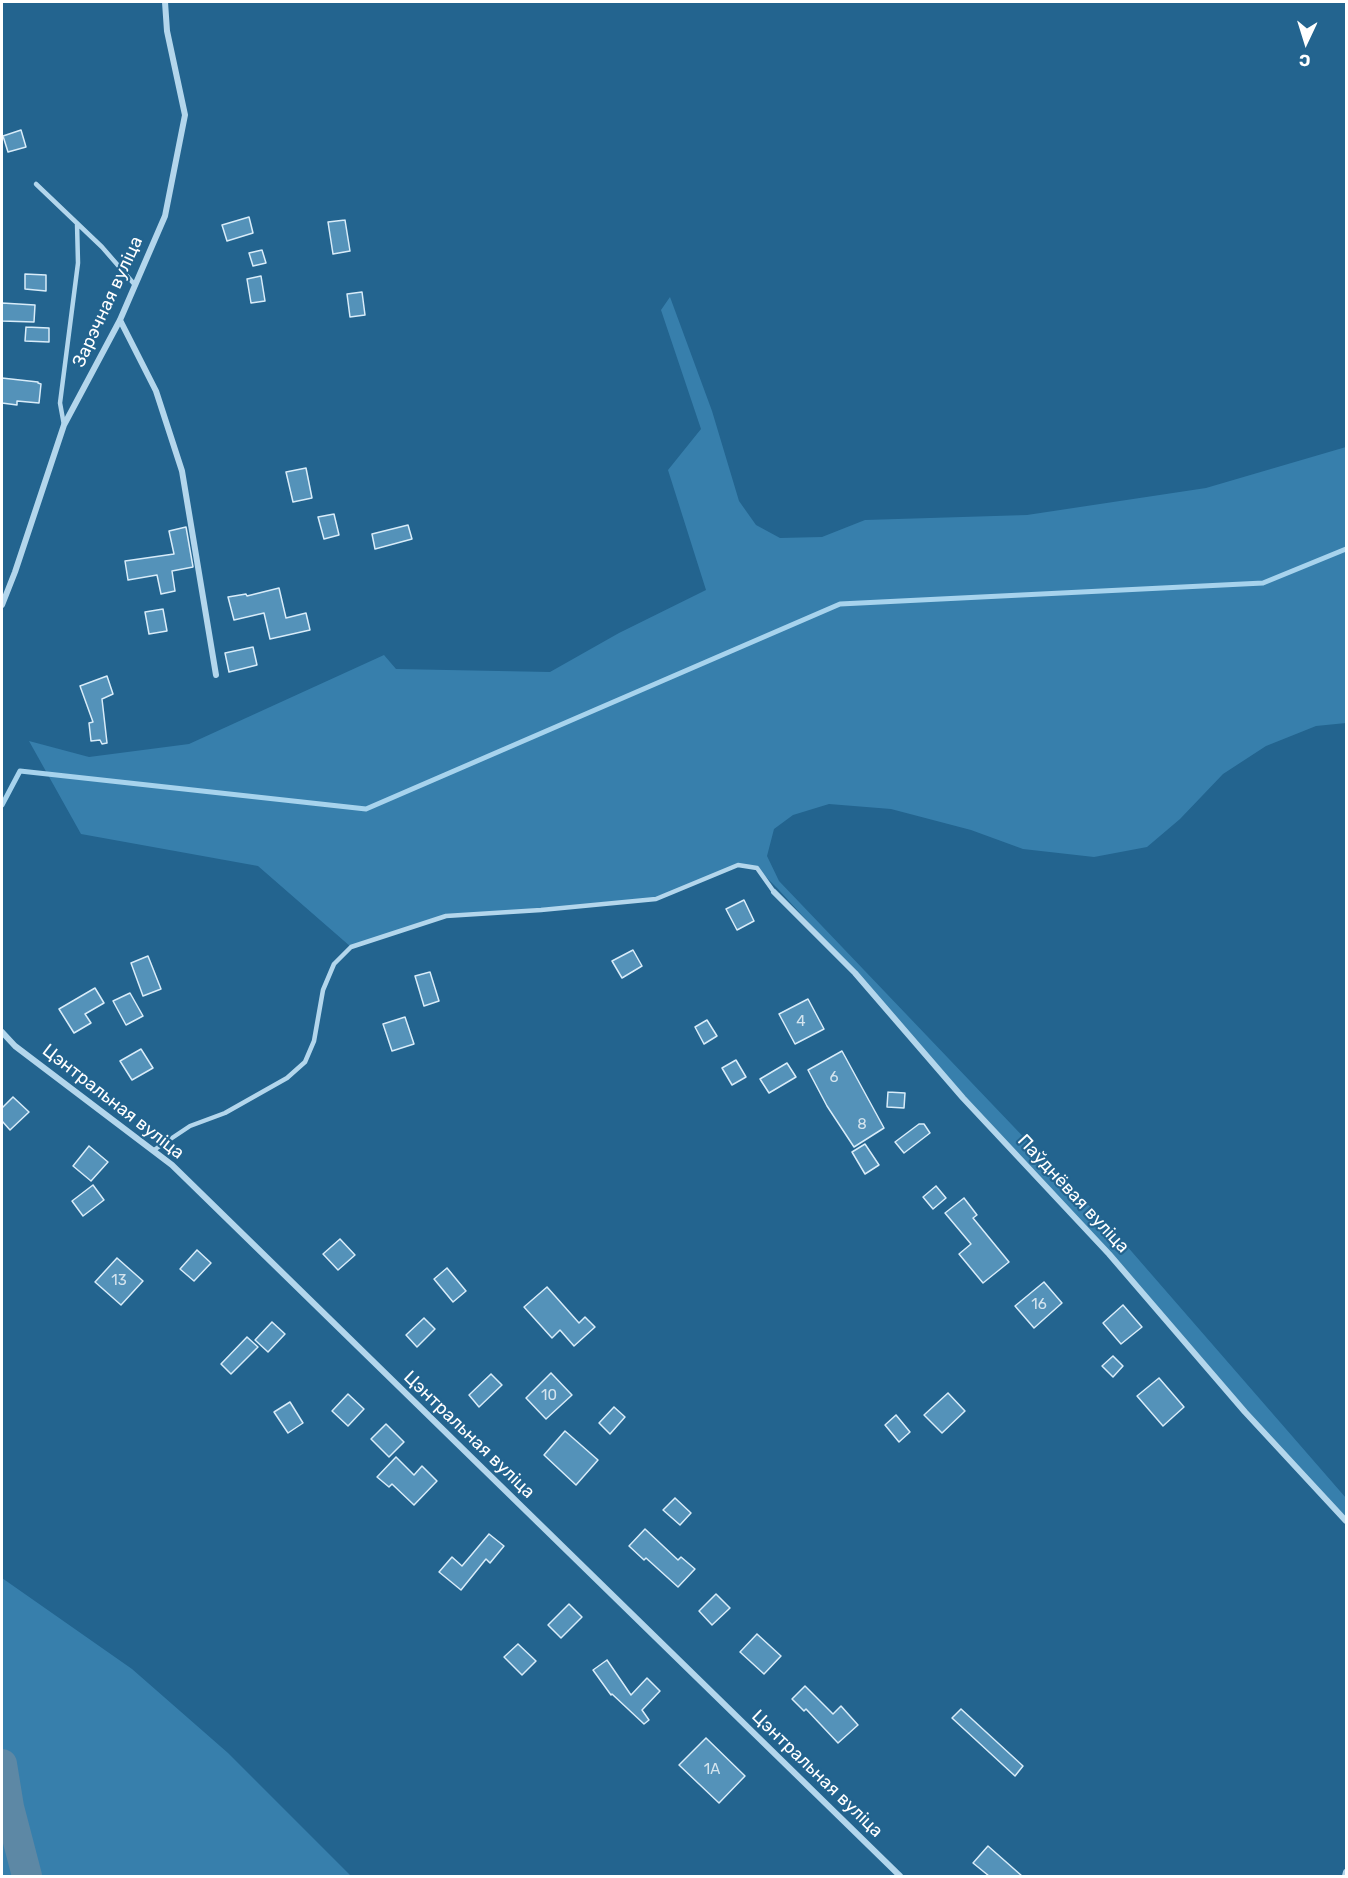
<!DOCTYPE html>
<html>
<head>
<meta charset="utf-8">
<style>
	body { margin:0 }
	#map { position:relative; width:1348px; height:1878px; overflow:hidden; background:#23648f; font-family:Rubik,sans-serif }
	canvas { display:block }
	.frame { position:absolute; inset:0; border:3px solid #fff; pointer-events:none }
	.north { position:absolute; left:1276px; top:12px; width:60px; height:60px; -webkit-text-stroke:4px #23648f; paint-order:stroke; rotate:184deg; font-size:16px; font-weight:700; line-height:24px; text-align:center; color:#fff }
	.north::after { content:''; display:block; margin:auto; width:21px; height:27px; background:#fff; clip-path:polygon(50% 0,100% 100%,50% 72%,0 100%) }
</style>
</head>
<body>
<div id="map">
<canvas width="1348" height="1878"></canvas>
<div class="frame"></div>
<div class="north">С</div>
</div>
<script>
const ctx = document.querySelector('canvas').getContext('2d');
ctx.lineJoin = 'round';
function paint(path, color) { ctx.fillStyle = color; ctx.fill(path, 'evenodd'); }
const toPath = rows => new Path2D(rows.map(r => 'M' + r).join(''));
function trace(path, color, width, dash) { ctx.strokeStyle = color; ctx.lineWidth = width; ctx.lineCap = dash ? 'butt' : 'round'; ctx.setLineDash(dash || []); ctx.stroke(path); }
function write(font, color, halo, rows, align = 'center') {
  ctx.font = font + ' Rubik,sans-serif'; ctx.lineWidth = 4.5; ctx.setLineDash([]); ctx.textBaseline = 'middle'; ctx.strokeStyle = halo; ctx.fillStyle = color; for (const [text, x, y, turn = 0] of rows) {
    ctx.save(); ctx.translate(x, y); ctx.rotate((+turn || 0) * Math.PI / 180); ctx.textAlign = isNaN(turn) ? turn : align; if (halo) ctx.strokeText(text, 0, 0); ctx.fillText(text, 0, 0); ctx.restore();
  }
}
const green = toPath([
	[670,297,712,411,739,501,756,525,780,538,822,537,865,520,1027,515,1206,488,1346,447,1346,723,1316,726,1266,746,1223,774,1180,819,1147,847,1094,857,1023,849,971,830,891,809,829,804,793,815,774,829,767,856,779,881,1119,1237,1346,1498,1346,1521,1245,1412,1109,1254,963,1098,855,973,778,889,757,868,738,865,656,899,446,916,351,947,258,866,81,834,29,741,89,757,189,744,384,655,396,669,550,672,619,633,706,590,668,470,701,429,661,310],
	[2,1578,132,1669,228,1753,351,1876,2,1876]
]);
const stream = toPath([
	[2,805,20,771,366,809,840,604,1263,583,1346,549]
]);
const river = toPath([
	[2,1764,9,1807,27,1876]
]);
const building = toPath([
	[21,130,26,147,8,152,3,136,21,130],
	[249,217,253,233,227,241,222,225,249,217],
	[345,220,350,251,333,254,328,222,345,220],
	[262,250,266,263,253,266,249,253,262,250],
	[25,274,46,275,46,291,25,289,25,274],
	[261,276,265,301,251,303,247,279,261,276],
	[362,292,365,315,350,317,347,294,362,292],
	[2,303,35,305,34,322,2,321,2,303],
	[26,327,49,328,49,342,25,341,26,327],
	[2,378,38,382,38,383,41,384,39,403,17,401,17,405,2,403,2,378],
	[306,468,312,498,293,502,286,472,306,468],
	[334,514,339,535,324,539,318,517,334,514],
	[408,525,412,539,375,549,372,534,408,525],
	[186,527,193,567,172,571,175,591,161,594,157,575,128,580,125,561,174,554,169,531,186,527],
	[279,588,286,618,306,613,310,630,270,639,264,613,234,620,228,597,246,594,247,596,279,588],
	[163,609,167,631,149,634,145,612,163,609],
	[253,647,257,665,229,672,225,653,253,647],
	[107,676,113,694,102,699,107,743,102,744,100,740,91,741,89,723,93,722,80,686,107,676],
	[744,900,754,921,737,930,726,909,744,900],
	[633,950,642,966,622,978,612,961,633,950],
	[148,956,161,989,143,996,131,963,148,956],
	[430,972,439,1001,424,1006,415,976,430,972],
	[95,988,104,1003,85,1014,91,1023,74,1033,59,1009,95,988],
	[130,993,143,1016,126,1025,113,1001,130,993],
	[808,999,824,1029,795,1044,779,1014,808,999],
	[405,1017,414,1044,392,1051,383,1024,405,1017],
	[707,1020,717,1036,704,1044,695,1027,707,1020],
	[141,1049,153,1068,132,1080,120,1061,141,1049],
	[842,1051,884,1128,854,1147,827,1106,808,1070,842,1051],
	[736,1060,746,1077,732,1085,722,1068,736,1060],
	[787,1063,796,1077,769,1093,760,1079,787,1063],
	[888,1092,905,1093,904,1108,887,1107,888,1092],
	[13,1097,29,1112,10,1130,2,1121,2,1108,13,1097],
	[919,1124,924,1124,930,1133,904,1153,895,1142,919,1124],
	[865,1144,879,1165,865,1174,852,1152,865,1144],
	[89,1146,108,1162,91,1181,73,1166,89,1146],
	[93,1185,104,1200,83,1216,72,1201,93,1185],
	[936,1186,946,1198,933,1209,923,1197,936,1186],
	[964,1198,977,1215,973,1218,1009,1262,983,1283,959,1254,971,1244,945,1213,964,1198],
	[340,1239,355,1255,338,1270,323,1254,340,1239],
	[197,1250,211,1263,194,1281,180,1269,197,1250],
	[117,1258,143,1281,121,1305,95,1282,117,1258],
	[447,1268,466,1291,453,1302,434,1279,447,1268],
	[1044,1282,1062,1303,1034,1328,1015,1306,1044,1282],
	[547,1287,579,1323,585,1317,595,1327,574,1346,560,1330,552,1338,524,1307,547,1287],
	[1123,1305,1142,1327,1121,1344,1103,1323,1123,1305],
	[424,1318,435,1329,417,1347,406,1335,424,1318],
	[272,1322,285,1334,268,1352,255,1340,272,1322],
	[247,1337,258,1347,231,1374,221,1364,247,1337],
	[1113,1356,1123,1366,1113,1377,1102,1366,1113,1356],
	[551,1373,572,1395,546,1419,526,1398,551,1373],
	[491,1374,502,1385,479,1407,469,1395,491,1374],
	[1159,1378,1184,1407,1163,1426,1137,1396,1159,1378],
	[948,1393,965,1411,942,1433,924,1415,948,1393],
	[348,1394,364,1409,348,1426,332,1411,348,1394],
	[290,1402,303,1423,288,1433,274,1412,290,1402],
	[614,1407,625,1417,610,1434,599,1423,614,1407],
	[896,1415,910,1432,899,1442,885,1425,896,1415],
	[386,1424,404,1442,389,1457,371,1439,386,1424],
	[565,1431,598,1460,576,1485,544,1455,565,1431],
	[396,1457,414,1475,422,1466,437,1481,414,1505,392,1484,389,1487,377,1477,396,1457],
	[675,1498,691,1513,680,1525,663,1510,675,1498],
	[645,1529,678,1560,681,1557,695,1569,678,1587,646,1558,644,1560,629,1546,645,1529],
	[489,1534,504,1546,490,1563,486,1559,461,1590,439,1572,452,1557,462,1566,489,1534],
	[716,1594,730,1608,712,1625,699,1611,716,1594],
	[569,1604,582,1617,561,1638,548,1625,569,1604],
	[757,1634,781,1656,764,1674,740,1652,757,1634],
	[518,1644,536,1661,522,1675,504,1657,518,1644],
	[607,1660,631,1695,647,1678,660,1691,642,1710,649,1720,644,1724,612,1694,611,1695,593,1670,607,1660],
	[805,1686,833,1714,841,1706,858,1725,838,1743,806,1709,804,1711,792,1699,805,1686],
	[961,1709,1023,1766,1015,1776,952,1718,961,1709],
	[706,1738,745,1776,719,1803,679,1765,706,1738],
	[988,1846,1022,1876,989,1876,973,1863,988,1846]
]);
const lane = toPath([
	[36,184,102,247,135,285],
	[64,425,60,403,78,263,77,223],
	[154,1150,190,1126,225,1113,287,1078,305,1062,314,1041,323,990,334,964,351,947,446,916,541,910,656,899,738,865,757,868,774,892]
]);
const street = toPath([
	[120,320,156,391,182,471,216,675],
	[2,605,15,572,64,425,120,320,165,216,185,115,167,31,165,2],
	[774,892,855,973,963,1098,1109,1254,1245,1412,1346,1521],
	[2,1032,15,1046,172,1165,900,1876],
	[1345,1876,1346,1872]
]);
const numberNames = [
	["4",801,1022],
	["6",834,1078],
	["8",862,1125],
	["13",119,1281],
	["16",1039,1305],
	["10",549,1396],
	["1А",712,1770]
];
const streetNames = [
	["Зарэчная вуліца",108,302,-65],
	["Цэнтральная вуліца",113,1102,38],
	["Паўднёвая вуліца",1073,1194,47],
	["Цэнтральная вуліца",469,1435,44],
	["Цэнтральная вуліца",817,1774,44]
];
paint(green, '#377fac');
trace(stream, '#a7d3ed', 5);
trace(river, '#5d88a5', 30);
paint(building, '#5492b9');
trace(building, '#d8ecf9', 1.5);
trace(lane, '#b3d6ec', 4.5);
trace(street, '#b3d6ec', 6);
write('15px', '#d4e4ee', null, numberNames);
write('18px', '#fff', '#23648f', streetNames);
</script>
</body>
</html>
